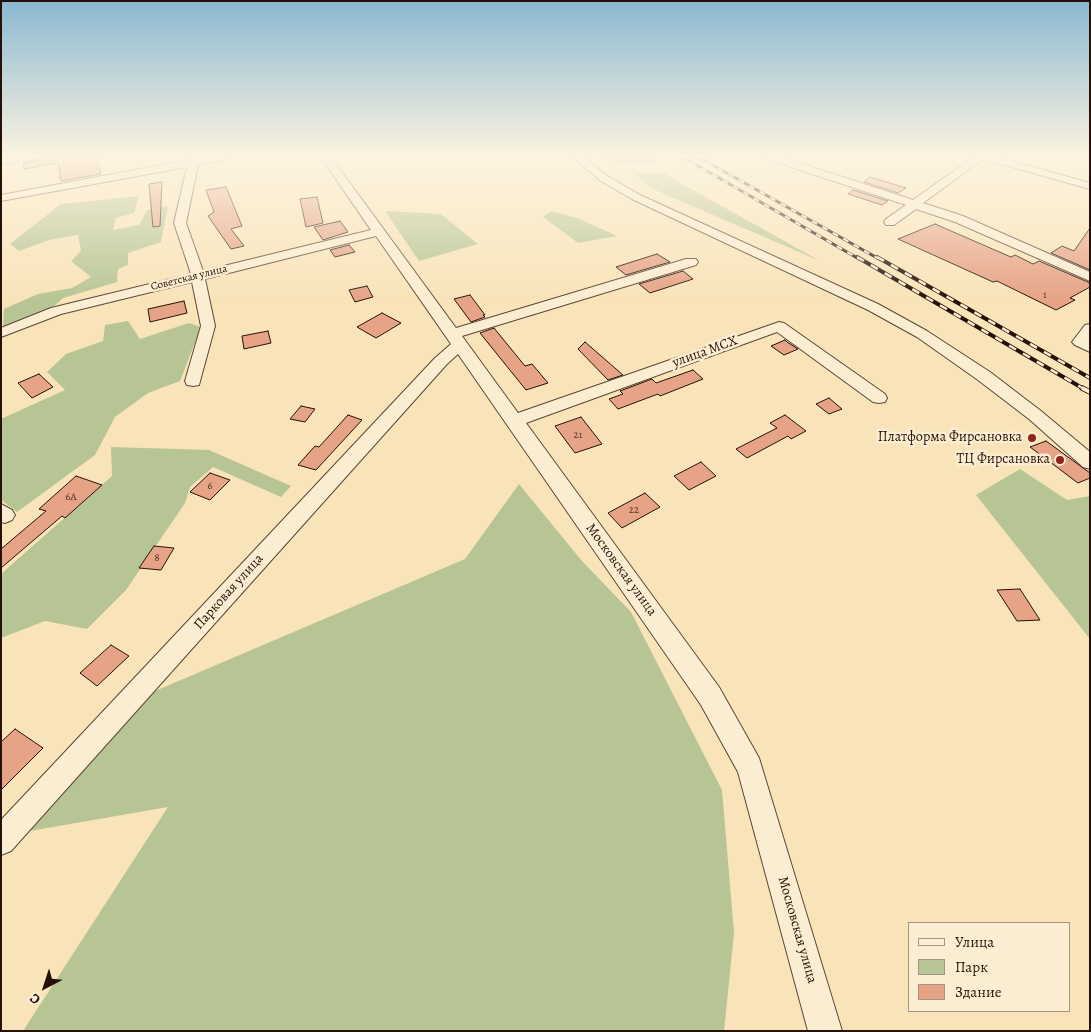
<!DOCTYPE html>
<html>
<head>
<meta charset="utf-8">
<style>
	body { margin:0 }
	#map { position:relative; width:1091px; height:1032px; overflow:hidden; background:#f9e4b9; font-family:Alegreya,serif }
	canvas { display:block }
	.frame { position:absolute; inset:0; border:2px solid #251109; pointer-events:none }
	.legend { position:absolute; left:908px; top:922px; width:162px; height:90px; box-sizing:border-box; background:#fbedd2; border:1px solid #a59582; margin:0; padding:6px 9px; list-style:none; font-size:15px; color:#251109 }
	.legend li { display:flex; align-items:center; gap:10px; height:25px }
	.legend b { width:25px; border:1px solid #a59582 }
	.north { position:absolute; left:20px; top:962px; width:50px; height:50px; -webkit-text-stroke:4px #fbedd2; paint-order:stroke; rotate:220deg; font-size:14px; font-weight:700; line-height:20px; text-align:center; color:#251109 }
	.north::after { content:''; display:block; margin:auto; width:18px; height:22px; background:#251109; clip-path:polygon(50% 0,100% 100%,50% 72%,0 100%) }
</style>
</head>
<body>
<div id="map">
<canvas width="1091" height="1032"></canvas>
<div class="frame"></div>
<ul class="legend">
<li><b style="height:6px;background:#fbedd2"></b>Улица</li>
<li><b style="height:14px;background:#b7c594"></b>Парк</li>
<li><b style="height:14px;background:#e6a386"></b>Здание</li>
</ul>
<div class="north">С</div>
</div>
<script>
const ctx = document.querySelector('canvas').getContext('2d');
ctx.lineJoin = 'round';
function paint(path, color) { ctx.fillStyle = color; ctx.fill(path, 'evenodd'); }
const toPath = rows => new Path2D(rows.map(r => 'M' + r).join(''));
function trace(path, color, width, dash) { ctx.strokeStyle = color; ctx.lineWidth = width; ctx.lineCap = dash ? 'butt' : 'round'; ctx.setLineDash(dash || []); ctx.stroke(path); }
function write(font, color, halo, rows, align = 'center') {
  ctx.font = font + ' Alegreya,serif'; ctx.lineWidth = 5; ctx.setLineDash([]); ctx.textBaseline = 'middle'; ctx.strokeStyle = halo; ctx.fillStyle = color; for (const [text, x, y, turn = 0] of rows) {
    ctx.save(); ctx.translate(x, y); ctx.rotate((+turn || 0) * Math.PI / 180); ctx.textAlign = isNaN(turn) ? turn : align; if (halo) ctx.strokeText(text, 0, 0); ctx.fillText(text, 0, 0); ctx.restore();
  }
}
const green = toPath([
	[596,156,651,156,656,158,656,162,648,164,617,163],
	[632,173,663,173,820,261,655,190],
	[139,196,134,213,116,218,113,230,139,225,147,210,168,206,161,242,128,253,128,265,118,269,117,282,63,298,54,306,3,327,4,309,38,294,72,288,91,277,71,261,81,251,78,235,49,240,19,251,10,244,61,204],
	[385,211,441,214,478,244,419,261],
	[551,211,577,218,617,236,578,243,543,217],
	[128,321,140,339,189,323,201,327,180,381,148,393,115,417,95,455,17,512,1,500,1,419,65,390,47,372,66,354,103,341,105,325],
	[111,447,209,450,291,486,281,497,213,467,190,487,185,503,126,590,87,629,45,621,1,638,1,574,112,476],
	[1020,469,1067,500,1090,496,1090,639,976,495],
	[519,484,582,561,631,612,722,790,734,933,724,1031,23,1031,168,807,30,831,148,694,465,559]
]);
const building = toPath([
	[40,156,96,156,101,174,61,181,58,163,24,169,23,163,34,161,40,156],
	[870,177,906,188,898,193,864,182,870,177],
	[162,182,160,226,153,227,149,184,162,182],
	[226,187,242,226,231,229,244,246,231,249,208,216,214,212,206,190,226,187],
	[853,190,888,201,882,205,848,194,853,190],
	[317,197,323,223,306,227,300,199,317,197],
	[340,221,348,232,323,240,314,227,340,221],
	[935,224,1011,257,1015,255,1033,264,1039,261,1090,283,1090,287,1070,298,1075,300,1056,310,997,281,993,282,898,239,935,224],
	[1090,228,1090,270,1051,253,1062,246,1074,251,1090,228],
	[349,245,355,252,335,257,330,250,349,245],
	[657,254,670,262,626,275,616,267,657,254],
	[683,271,693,279,650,293,639,284,683,271],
	[367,286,373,297,355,302,349,290,367,286],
	[470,295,485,315,483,315,485,317,471,322,454,299,470,295],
	[184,301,187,313,150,322,148,309,184,301],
	[382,313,401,323,376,338,357,327,382,313],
	[494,328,525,366,532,364,548,383,526,390,480,333,494,328],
	[268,331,271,343,244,349,242,336,268,331],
	[785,340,787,342,798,349,784,355,771,346,785,340],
	[585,342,623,375,608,380,578,349,585,342],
	[693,370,703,379,660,396,658,394,618,409,609,399,623,394,620,391,652,379,656,383,693,370],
	[39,374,53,387,32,398,18,383,39,374],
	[829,398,842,409,829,414,816,404,829,398],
	[301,406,315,409,305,422,290,419,301,406],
	[348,415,362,420,316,470,298,465,315,446,319,447,348,415],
	[785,415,806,431,791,439,788,436,747,458,736,449,777,428,770,423,785,415],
	[581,417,602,444,575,453,555,426,581,417],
	[1046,441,1090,473,1090,478,1078,483,1030,447,1046,441],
	[701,462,716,476,689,490,674,476,701,462],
	[210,473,230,480,210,500,190,492,210,473],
	[76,476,102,485,65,518,62,516,1,568,1,549,46,511,39,509,76,476],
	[645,493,660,507,622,528,608,513,645,493],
	[154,546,174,548,161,570,139,568,154,546],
	[1020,589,1040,620,1017,621,997,590,1020,589],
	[111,645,129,656,97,686,80,673,111,645],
	[15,729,43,748,1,790,1,742,15,729]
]);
const minor = toPath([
	[17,156,38,156,33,159,1,165,1,159,17,156],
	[188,156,198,156,198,159,213,156,234,156,229,159,198,165,186,223,203,271,371,230,320,156,330,156,456,328,686,259,696,259,698,262,696,265,462,336,518,413,779,322,784,323,885,394,887,398,885,402,879,403,873,402,777,332,526,423,719,687,759,758,842,1031,808,1031,738,772,701,705,458,354,447,364,11,851,1,855,1,820,435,358,451,344,376,236,205,279,215,326,199,385,193,386,187,385,185,381,201,326,192,282,61,314,1,337,1,328,51,308,191,274,174,223,187,167,1,201,1,195,188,160,188,156],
	[571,156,582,156,609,177,640,195,878,304,927,331,990,372,1041,411,1090,452,1090,469,1083,467,1029,419,978,380,917,337,868,310,632,199,601,181,571,156],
	[763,156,778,156,913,200,975,156,993,156,1090,183,1090,189,983,159,923,203,963,216,1090,272,1090,281,955,222,916,209,894,225,886,225,884,222,886,219,906,205,764,158,763,156],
	[1090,324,1089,340,1090,352,1075,345,1072,342,1085,325,1090,324],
	[1,504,12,510,15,515,12,520,5,523,1,522,1,504]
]);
const railFar2 = toPath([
	[681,156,859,259],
	[697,156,879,259]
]);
const railFar1 = toPath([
	[857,257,1084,389],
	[877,257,1090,378]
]);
const rail = toPath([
	[1082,388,1090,392]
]);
const markers = [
	[1032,438,5,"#8f2418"],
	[1060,460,5,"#8f2418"]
];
const farStreetnames = [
	["Советская улица",189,278,-14]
];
const numberNames = [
	["1",1045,295],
	["21",578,435],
	["6",210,486],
	["6А",71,497],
	["22",634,510],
	["8",157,558]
];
const streetNames = [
	["улица МСХ",705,352,-20],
	["Московская улица",621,570,54],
	["Парковая улица",229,592,-48],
	["Московская улица",797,930,74]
];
const poiNames = [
	["Платформа Фирсановка",1022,438],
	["ТЦ Фирсановка",1050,460]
];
paint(green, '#b7c594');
paint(building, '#e6a386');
trace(building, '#251109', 1);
trace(minor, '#5a4635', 2);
paint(minor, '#fbedd2');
trace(railFar2, '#251109', 3);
trace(railFar1, '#251109', 4);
trace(rail, '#251109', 5.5);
trace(railFar2, '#fbedd2', 2, [6]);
trace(railFar1, '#fbedd2', 2.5, [8]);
trace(rail, '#fbedd2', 4, [11]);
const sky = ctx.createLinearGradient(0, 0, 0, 300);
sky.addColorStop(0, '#8ab8d1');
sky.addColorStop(0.52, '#fcf3e0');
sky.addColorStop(1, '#fcf3e000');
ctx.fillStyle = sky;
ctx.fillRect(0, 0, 1091, 300);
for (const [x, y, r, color] of markers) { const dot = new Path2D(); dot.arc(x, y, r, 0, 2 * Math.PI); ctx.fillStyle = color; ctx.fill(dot); trace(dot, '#fbedd2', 2); }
write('11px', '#251109', '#fbedd2', farStreetnames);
write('11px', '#553628', null, numberNames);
write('14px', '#251109', '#fbedd2', streetNames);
write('14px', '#251109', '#fbedd2', poiNames, 'right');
</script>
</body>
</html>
